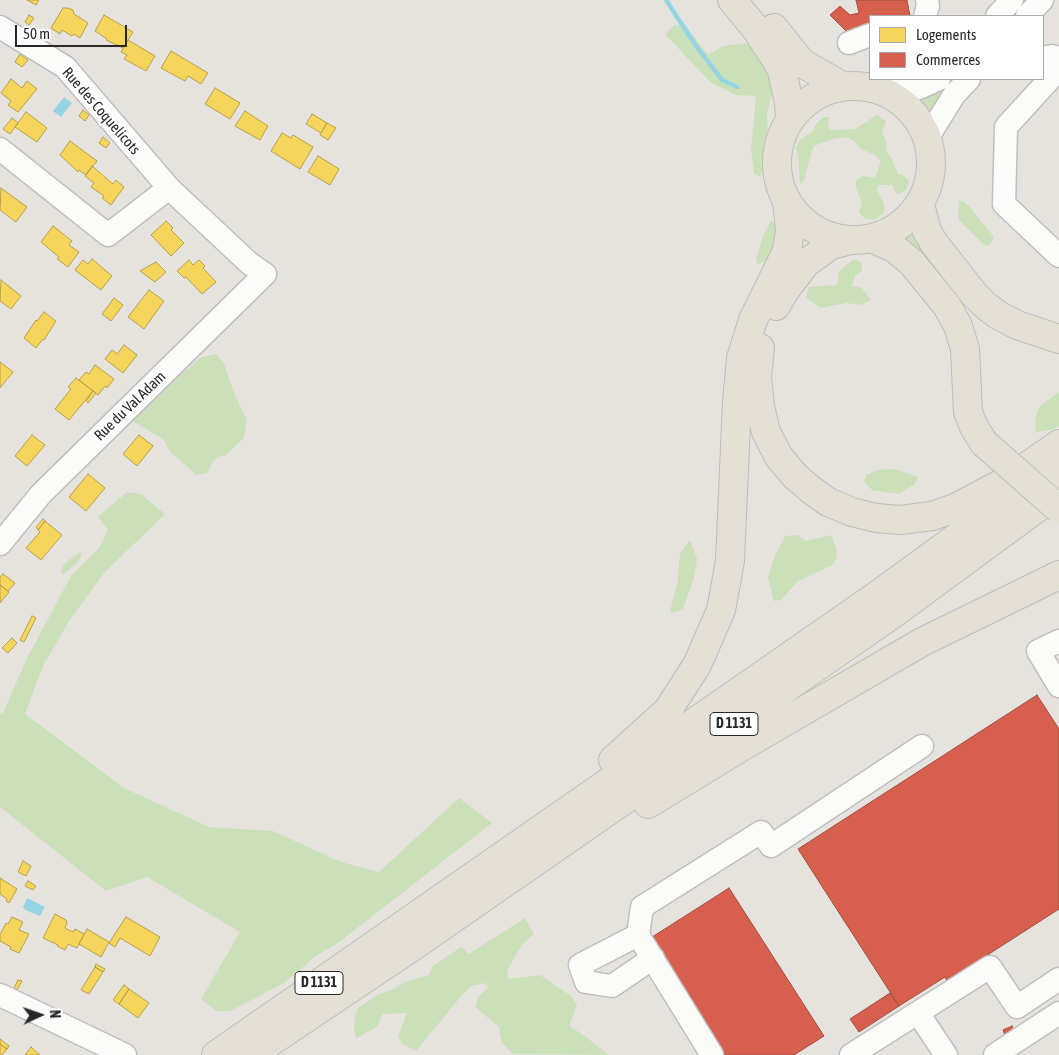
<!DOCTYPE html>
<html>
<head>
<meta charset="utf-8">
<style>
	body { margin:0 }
	#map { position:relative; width:1059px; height:1055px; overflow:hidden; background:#e6e3de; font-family:"Asap Condensed",sans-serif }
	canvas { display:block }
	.legend { position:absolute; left:869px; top:15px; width:175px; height:65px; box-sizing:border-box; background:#fff; border:1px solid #a9a9a9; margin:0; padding:6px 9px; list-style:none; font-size:15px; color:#282828 }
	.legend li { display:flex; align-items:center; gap:10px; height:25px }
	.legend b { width:25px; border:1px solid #a9a9a9 }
	.north { position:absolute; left:15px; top:990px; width:50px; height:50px; -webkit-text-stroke:4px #fff; paint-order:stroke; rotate:87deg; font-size:14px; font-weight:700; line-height:20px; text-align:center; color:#282828 }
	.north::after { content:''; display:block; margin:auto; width:18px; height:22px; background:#282828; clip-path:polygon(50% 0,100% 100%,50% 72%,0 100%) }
	.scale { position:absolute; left:15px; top:25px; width:112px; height:22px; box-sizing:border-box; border:2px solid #282828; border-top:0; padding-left:6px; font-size:15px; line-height:18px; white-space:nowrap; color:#282828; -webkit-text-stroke:4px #fff; paint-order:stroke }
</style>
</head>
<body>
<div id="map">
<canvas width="1059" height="1055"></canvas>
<ul class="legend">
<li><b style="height:14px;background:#f6d55c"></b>Logements</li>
<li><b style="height:14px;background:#d6604d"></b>Commerces</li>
</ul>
<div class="north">N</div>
<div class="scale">50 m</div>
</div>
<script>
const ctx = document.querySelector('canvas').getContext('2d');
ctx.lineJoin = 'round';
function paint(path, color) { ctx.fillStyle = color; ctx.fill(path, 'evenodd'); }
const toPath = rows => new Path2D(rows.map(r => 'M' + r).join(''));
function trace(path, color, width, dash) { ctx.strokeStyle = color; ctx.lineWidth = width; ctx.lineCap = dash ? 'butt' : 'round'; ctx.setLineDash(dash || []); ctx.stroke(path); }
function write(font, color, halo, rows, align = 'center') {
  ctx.font = font + ' "Asap Condensed",sans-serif'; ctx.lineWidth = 5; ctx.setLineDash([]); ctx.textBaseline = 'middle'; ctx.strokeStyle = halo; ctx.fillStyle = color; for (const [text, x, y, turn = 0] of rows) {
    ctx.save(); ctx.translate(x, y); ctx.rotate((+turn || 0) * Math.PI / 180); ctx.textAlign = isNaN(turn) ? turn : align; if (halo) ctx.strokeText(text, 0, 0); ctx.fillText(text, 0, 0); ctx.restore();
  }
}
const green = toPath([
	[674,25,685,25,708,55,723,46,745,43,757,46,776,76,767,114,768,132,766,160,760,177,754,174,751,149,756,96,736,95,710,82,665,34],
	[946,85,948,88,930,112,923,103,922,97],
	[877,115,886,121,882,134,886,139,887,153,891,157,898,174,903,175,909,181,906,190,899,194,896,193,892,185,879,185,877,190,883,201,885,211,875,220,865,219,859,212,862,203,856,188,856,180,863,176,875,178,881,161,875,155,861,149,854,141,846,137,833,139,814,146,811,153,804,180,800,184,798,154,795,148,801,139,812,132,815,125,823,117,829,117,828,128,831,130,855,129],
	[959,201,963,201,968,205,994,237,990,244,987,246,983,244,958,219],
	[771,220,776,227,777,237,773,254,767,261,758,264,756,259,763,236],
	[915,230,940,269,932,274,904,240,908,234],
	[854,259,862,263,862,271,855,276,852,286,862,288,871,300,860,305,847,303,820,308,806,297,809,287,837,285,839,271],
	[216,354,224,364,234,393,247,420,244,438,226,455,218,457,212,463,207,473,197,475,170,452,164,440,131,420,201,357],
	[1059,392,1059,426,1052,430,1037,432,1035,430,1036,415,1041,405],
	[895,469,918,477,915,484,899,494,872,490,864,482,866,475,877,470],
	[127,492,141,494,165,514,105,572,71,618,43,666,25,714,124,788,209,827,273,831,341,862,379,872,459,798,492,823,338,943,317,955,284,983,230,1011,216,1011,201,999,240,932,147,877,106,891,0,807,0,714,3,713,27,658,71,576,99,548,108,530,98,517],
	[797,535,806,541,831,535,836,547,837,558,832,565,798,581,781,600,774,601,768,578,774,558,785,536],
	[690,540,697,559,694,577,683,609,672,613,670,612,678,580,680,553],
	[80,552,82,554,80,558,76,564,62,575,61,569,64,564],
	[525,918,534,934,523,944,517,953,507,971,509,979,540,975,571,996,577,1005,569,1026,582,1034,609,1055,513,1054,502,1043,499,1027,476,1008,478,997,488,987,486,983,472,986,462,995,416,1051,402,1044,398,1037,407,1013,383,1014,377,1027,356,1038,354,1030,355,1015,359,1007,379,994,394,989,404,982,429,975,433,966,461,947,469,954]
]);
const water = toPath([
	[64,97,72,103,61,117,53,111],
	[27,898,45,907,40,916,25,910,23,907]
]);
const homes = toPath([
	[27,0,39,0,36,5,27,0],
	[63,8,68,8,73,10,74,14,88,23,80,38,74,34,72,36,62,30,60,34,51,28,63,8],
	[29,15,34,18,29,25,25,22,29,15],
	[104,15,133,32,123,48,106,40,107,39,95,31,104,15],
	[128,40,155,56,146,71,124,59,127,55,121,52,128,40],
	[171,51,208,73,201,84,188,76,185,81,161,68,171,51],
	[20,54,28,60,22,67,15,62,20,54],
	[11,79,22,88,27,81,37,89,18,112,8,105,11,101,1,93,11,79],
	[215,88,240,103,230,119,205,104,215,88],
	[83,110,89,115,85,121,79,116,83,110],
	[245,111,268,126,260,140,235,126,245,111],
	[26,112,47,128,37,142,15,127,26,112],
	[312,114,327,123,321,133,306,124,312,114],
	[12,118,18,123,10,134,3,129,12,118],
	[327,123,336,128,328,140,320,135,327,123],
	[282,133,291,138,293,135,313,147,300,169,271,151,282,133],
	[103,137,110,143,106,148,99,143,103,137],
	[70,141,97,161,86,175,79,170,78,172,60,155,70,141],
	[318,156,339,169,330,185,308,172,318,156],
	[92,166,113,184,116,180,124,187,111,205,102,198,104,196,91,187,94,183,85,176,92,166],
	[1,188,27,207,16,222,0,210,1,188],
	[166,221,173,228,171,230,184,243,171,256,151,235,166,221],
	[53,226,72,241,69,245,79,252,68,267,57,259,59,257,41,242,53,226],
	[92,259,112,276,101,290,75,270,83,260,88,264,92,259],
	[189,260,193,265,199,260,205,266,203,268,216,282,202,294,186,277,184,278,177,271,189,260],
	[156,262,166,272,155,282,140,271,156,262],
	[1,280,21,296,11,309,0,301,1,280],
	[149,290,164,301,144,329,128,317,149,290],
	[114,298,123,305,111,321,102,314,114,298],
	[44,312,56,321,44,340,43,339,36,348,24,338,36,320,37,321,44,312],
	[124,345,137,355,123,373,105,359,112,350,117,354,124,345],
	[0,362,13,372,0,388,0,362],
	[95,365,114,379,107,388,105,386,98,395,79,380,86,372,89,374,95,365],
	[76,378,93,391,69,420,55,409,71,389,68,387,76,378],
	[93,391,96,393,88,403,86,401,93,391],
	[32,435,45,445,27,466,15,456,32,435],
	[139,435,153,446,137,466,123,454,139,435],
	[88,474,105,488,86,511,69,497,88,474],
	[43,519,45,521,38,530,36,527,43,519],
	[45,521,62,535,41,560,26,548,40,532,38,530,45,521],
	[3,574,15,583,8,591,0,585,0,577,3,574],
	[0,585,9,592,0,603,0,585],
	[32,616,36,618,24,642,20,640,32,616],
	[12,638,17,643,8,653,2,648,12,638],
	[23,861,31,866,26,876,18,872,23,861],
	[0,878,17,889,9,903,6,901,7,899,0,894,0,878],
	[28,881,36,886,33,890,25,886,28,881],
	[55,914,66,920,67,923,65,928,73,932,75,929,84,934,77,948,68,944,65,950,57,946,58,945,43,938,55,914],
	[12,917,23,922,19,930,29,934,19,953,10,949,11,947,0,941,0,935,6,923,8,924,12,917],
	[126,917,160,937,150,956,120,938,115,947,109,943,126,917],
	[87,929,109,942,101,957,79,944,87,929],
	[96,964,105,969,103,972,95,967,96,964],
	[95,967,103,972,89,994,81,990,95,967],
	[18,980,22,981,17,990,14,988,18,980],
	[124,985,129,989,119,1004,113,1000,124,985],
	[129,989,149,1003,138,1018,119,1004,129,989],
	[0,1039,9,1046,7,1049,0,1044,0,1039],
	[0,1044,7,1049,2,1055,0,1055,0,1044],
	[31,1047,40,1055,25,1055,31,1047]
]);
const shops = toPath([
	[856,0,907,0,910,16,870,16,870,27,850,35,830,15,840,6,850,15,859,13,856,0],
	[1037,695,1059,729,1059,909,947,981,945,977,899,1006,798,849,1037,695],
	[729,888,824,1036,794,1055,724,1055,649,939,729,888],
	[890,993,899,1006,859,1032,850,1019,890,993],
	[1012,1026,1014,1031,1005,1035,1003,1030,1012,1026]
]);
const stream = toPath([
	[666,0,694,43,722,80,737,87]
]);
const minor = toPath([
	[925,16,928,6,927,0],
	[997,16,1012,0],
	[1027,16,1042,0],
	[0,27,65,67,169,188,249,263,265,274,41,494,0,544],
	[849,43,870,35],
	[1043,58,1052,56,1059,58],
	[1059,69,1006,127,1004,204,1059,256],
	[885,92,919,88,939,79],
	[928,137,954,95,969,79],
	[0,149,108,235,169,188],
	[1059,641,1038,651,1059,686],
	[638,935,580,965,586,982,612,986,653,958],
	[0,995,125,1055],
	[918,1013,946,1055],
	[712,1055,638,935,642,907,761,832,771,846,922,746],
	[851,1055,990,967,1017,1007,1059,979],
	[995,1055,1059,1013]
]);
const major = toPath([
	[732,0,756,29,777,61,782,71,789,103,790,120],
	[774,28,802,63,842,86],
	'777 163a77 77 0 1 1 154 0a77 77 0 1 1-154 0Z',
	[920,205,927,231,934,243,974,294,986,306,998,315,1017,325,1059,339],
	[873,239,894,248,912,263,947,306,958,326,965,349,968,412,974,427,984,443],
	[776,306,786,289,806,263,831,245,847,241],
	[760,348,757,377,760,406,766,432,779,457,795,476,810,489,828,502,852,512,876,518,900,520,932,516,955,508,1006,481,1059,444],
	[613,760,668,710,697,665,721,610,730,561,737,401,741,358,753,320,787,251,790,231,787,201],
	[648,804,743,746,922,642,1059,575],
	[216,1055,876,596,1059,463],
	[251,1055,406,951,893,614,1059,492]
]);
const majorBridge = toPath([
	[984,443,1059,509]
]);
const shields = [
	[734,724,48],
	[319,983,48]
];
const shieldNames = [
	["D 1131",734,724],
	["D 1131",319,983]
];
const streetNames = [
	["Rue des Coquelicots",101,111,49],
	["Rue du Val Adam",130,406,-44]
];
paint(green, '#cae0b9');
paint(water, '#96d4e4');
paint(homes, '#f6d55c');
trace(homes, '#b8a14c', 1);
paint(shops, '#d6604d');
trace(shops, '#a24f42', 1);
trace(stream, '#96d4e4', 4.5);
trace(minor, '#c0bfbf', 25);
trace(major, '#bfbdbc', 30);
trace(minor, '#fbfbfa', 22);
trace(major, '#e4e0d4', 28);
trace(majorBridge, '#bfbdbc', 30, []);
trace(majorBridge, '#e4e0d4', 28);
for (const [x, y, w] of shields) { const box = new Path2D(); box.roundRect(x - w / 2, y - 11.5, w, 23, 4); ctx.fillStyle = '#fff'; ctx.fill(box); trace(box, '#282828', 1); }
write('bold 14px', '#282828', null, shieldNames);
write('15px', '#282828', '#fff', streetNames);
</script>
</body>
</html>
